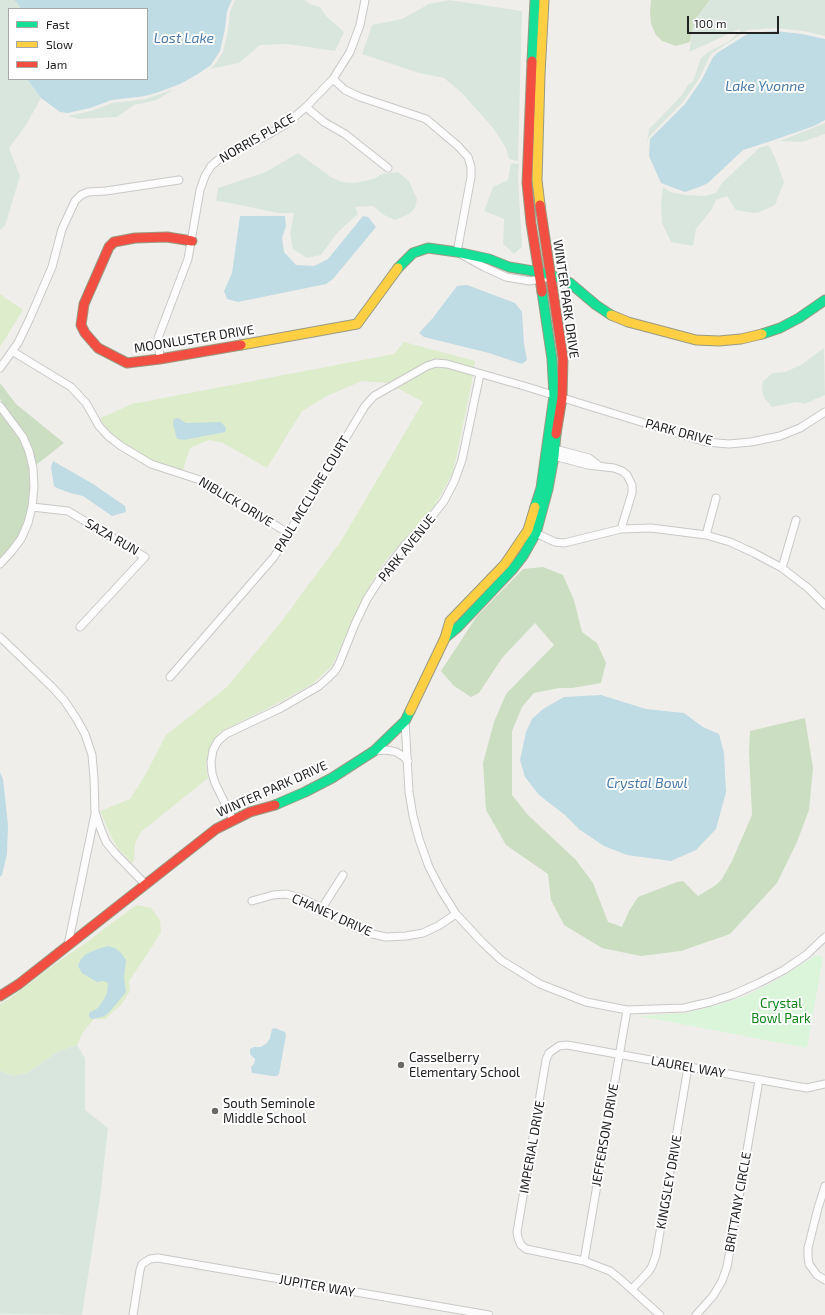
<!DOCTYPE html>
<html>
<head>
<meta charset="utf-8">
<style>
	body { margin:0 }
	#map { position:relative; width:825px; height:1315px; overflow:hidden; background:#f0eeeb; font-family:"Exo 2",sans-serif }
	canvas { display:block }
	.legend { position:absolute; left:8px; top:8px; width:140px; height:72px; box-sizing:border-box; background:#fff; border:1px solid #a7a7a7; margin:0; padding:5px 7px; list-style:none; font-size:12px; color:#222 }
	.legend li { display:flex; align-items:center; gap:8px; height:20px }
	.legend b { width:20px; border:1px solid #a7a7a7 }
	.scale { position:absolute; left:687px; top:16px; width:92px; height:18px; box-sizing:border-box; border:2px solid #222; border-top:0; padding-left:5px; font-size:12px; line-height:14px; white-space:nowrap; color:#222; -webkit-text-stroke:3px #fff; paint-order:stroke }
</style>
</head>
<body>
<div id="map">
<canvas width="825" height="1315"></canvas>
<ul class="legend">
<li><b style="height:5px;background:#16e098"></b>Fast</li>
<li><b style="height:5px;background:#ffcf43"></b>Slow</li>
<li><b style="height:5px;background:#f24e42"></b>Jam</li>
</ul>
<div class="scale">100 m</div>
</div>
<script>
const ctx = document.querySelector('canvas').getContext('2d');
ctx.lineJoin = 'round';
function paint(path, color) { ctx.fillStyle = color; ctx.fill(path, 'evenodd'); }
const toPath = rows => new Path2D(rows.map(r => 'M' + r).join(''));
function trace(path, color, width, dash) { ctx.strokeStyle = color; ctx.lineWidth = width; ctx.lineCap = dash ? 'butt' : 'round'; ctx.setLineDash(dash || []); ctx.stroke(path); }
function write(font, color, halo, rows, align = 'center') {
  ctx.font = font + ' "Exo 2",sans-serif'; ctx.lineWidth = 4; ctx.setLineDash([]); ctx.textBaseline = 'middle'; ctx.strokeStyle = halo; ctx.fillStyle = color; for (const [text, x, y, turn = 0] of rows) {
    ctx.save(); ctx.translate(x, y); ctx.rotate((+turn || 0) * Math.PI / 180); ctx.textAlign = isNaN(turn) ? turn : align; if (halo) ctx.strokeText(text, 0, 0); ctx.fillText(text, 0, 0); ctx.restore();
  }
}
const grass = toPath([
	[0,294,23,310,0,347],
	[404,342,475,361,471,386,453,473,434,507,386,560,370,585,332,666,311,685,274,705,220,732,211,743,206,764,208,778,141,832,135,844,134,860,132,863,119,850,111,836,100,811,130,799,147,772,166,735,227,687,281,622,341,541,423,402,388,383,362,381,327,396,302,411,267,468,223,443,209,440,190,448,183,470,166,467,152,461,128,447,111,433,103,423,101,418,132,404,394,354],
	[137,905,151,908,160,920,161,932,150,950,129,981,130,991,121,1005,105,1019,94,1019,83,1032,77,1045,57,1052,27,1073,14,1076,0,1071,0,1004,9,999,59,961,90,940,109,925]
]);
const forest = toPath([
	[651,0,710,0,695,20,690,42,676,46,662,41,656,35,651,24,650,12],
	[0,383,16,404,64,443,36,465,36,467,25,434,0,399],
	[0,412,20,439,26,452,30,469,31,488,29,507,25,522,18,537,9,550,0,560],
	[543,567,563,575,574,600,582,632,597,643,606,663,601,683,572,688,559,688,534,693,522,707,512,731,512,795,528,815,576,860,593,883,608,922,622,927,629,911,638,897,677,882,683,881,698,896,716,885,722,879,732,861,752,815,749,753,750,731,805,718,813,768,809,810,797,842,777,883,730,934,681,951,641,956,602,948,564,925,551,900,548,874,506,845,486,810,483,763,494,722,506,694,554,645,535,623,502,658,479,693,471,697,454,686,441,671,477,616,523,569]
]);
const wetland = toPath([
	[0,0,14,0,18,4,21,9,9,9,9,79,27,79,41,98,26,125,9,148,20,176,5,226,0,230],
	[235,0,305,0,310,4,320,7,326,16,344,32,335,51,288,44,260,45,239,63,210,69,216,63,223,52,228,30,230,12],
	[449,0,522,11,518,161,509,159,506,148,493,128,462,93,444,78,419,73,362,54,372,25,402,19,429,4],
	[710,0,825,0,825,36,803,31,775,28,748,30,711,54,699,79,683,102,649,137,647,142,649,129,662,116,681,96,688,85,693,81,701,58,710,51,728,42,740,31,740,29,689,52,695,20],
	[174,89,157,100,134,105,117,117,79,119,68,116,91,111,112,103,146,99],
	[825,123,825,134,802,142,780,141],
	[769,145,776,160,784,182,775,205,760,212,753,213,736,210,727,196,716,200,712,209,696,229,693,246,671,242,662,223,661,203,663,187,670,192,685,195,705,196,716,193,722,183,759,148],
	[298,153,331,177,342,182,355,183,374,179,382,174,398,172,409,181,417,199,415,208,409,214,395,220,384,215,373,206,355,207,358,214,337,233,321,255,307,258,293,249,290,234,294,213,278,213,230,203,216,201,218,188,266,172],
	[511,163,517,164,519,164,518,177,522,247,514,254,503,244,504,219,484,211,493,187,508,180],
	[824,348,825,395,804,404,797,402,772,407,764,398,762,388,763,381,773,373,785,372,801,365],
	[77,1045,85,1058,85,1110,108,1128,100,1198,82,1315,0,1314,0,1071,14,1076,27,1073,57,1052]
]);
const park = toPath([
	[817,955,823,957,807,1048,639,1016,685,1013,718,1005,745,996,775,981]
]);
const water = toPath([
	[14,0,232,0,227,11,225,29,220,51,211,65,198,74,180,84,159,92,145,96,112,100,90,108,68,113,60,112,41,98,27,79,147,79,147,9,21,9,18,4],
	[775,31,802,34,825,39,825,120,814,126,771,141,743,150,708,183,702,186,685,192,661,183,649,156,650,139,685,104,701,81,713,57,717,53,749,33],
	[240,216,285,216,286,226,282,238,284,252,296,265,314,266,328,259,363,216,368,217,376,227,333,279,326,284,238,302,227,299,224,291,232,273],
	[467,285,515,303,522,312,524,344,527,360,522,364,489,353,424,337,419,333,432,319,457,286],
	[178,418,186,423,221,422,226,428,225,432,184,440,177,439,173,424,174,419],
	[53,461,93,484,125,506,126,512,112,516,83,496,70,493,57,488,54,486,51,467],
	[601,695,646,709,684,713,703,727,719,734,724,753,726,792,716,829,696,850,671,861,627,855,604,846,580,830,565,815,539,795,525,777,520,760,526,732,532,719,543,709,564,697],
	[0,772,3,779,8,825,7,854,2,875,0,877],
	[108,946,115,948,121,953,126,960,124,978,126,992,112,1009,106,1015,102,1017,92,1019,89,1017,89,1013,98,1008,104,999,107,993,108,983,104,981,97,982,90,978,82,973,78,966,81,959,86,954,98,949],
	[275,1028,285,1032,286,1035,279,1074,277,1076,273,1076,252,1073,251,1067,254,1064,255,1059,250,1054,250,1049,254,1047,261,1047,267,1043,270,1038,272,1029]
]);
const street = toPath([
	[333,79,345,90,360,97,426,119,458,146,468,157,471,167,471,177,457,252,484,267,506,277,530,281,545,278],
	[306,107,324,122,345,134,388,168],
	[12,351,71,387,86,403,99,426,108,436,121,446,151,464,203,481,288,533],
	[160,359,158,338,188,259,200,190,205,176,211,166,218,160,227,154,262,138,286,124,306,107,333,79,350,52,360,25,365,0],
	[0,368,18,343,30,318,52,267,62,229,75,201,81,195,88,192,106,191,179,180],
	[0,406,23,437,29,451,33,468,34,487,32,507,28,523,21,539,11,552,0,564],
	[555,449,589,458,598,465],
	[554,456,588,465,614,468,622,471,627,475,632,485,632,493,621,529],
	[32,507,68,511,145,557,80,627],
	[531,531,555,542,564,543,621,529,651,528,706,535,730,542,754,553,782,568,808,588,825,605],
	[706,535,716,498],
	[782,568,796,520],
	[0,637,51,686,64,700,76,718,85,734,92,755,94,778,95,812,100,827,106,842,115,853,146,885],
	[170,677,274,557,365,406,374,396,427,366,436,363,447,364,524,386,706,442,729,444,751,442,780,436,800,428,825,412],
	[405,721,409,792,413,816,419,839,429,867,441,890,456,914,482,942,501,960,540,984,586,1002,627,1010,684,1008,710,1002,732,995,759,983,784,970,806,955,825,937],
	[374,751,387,750,396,752,403,756,408,761],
	[233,820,215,783,212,773,211,762,213,750,218,741,226,734,281,708,319,686,328,678,335,671,339,664,355,624,367,599,383,574,404,546,433,515,444,501,454,482,462,460,480,374],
	[252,901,273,895,286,894,301,898,322,908,352,926,368,933,386,937,406,936,423,933,438,926,456,914],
	[322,908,343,875],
	[68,945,95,814],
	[825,1186,818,1208,808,1248,808,1256,809,1264,817,1275,825,1280],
	[584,1261,627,1010],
	[632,1289,649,1271,652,1266,656,1255,688,1067],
	[133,1315,140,1270,142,1264,150,1259,158,1258,489,1315],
	[660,1315,619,1278,610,1271,584,1261,526,1249,521,1245,518,1238,517,1232,546,1060,549,1053,559,1046,567,1045,795,1086,807,1088,825,1084],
	[696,1315,713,1296,722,1281,727,1267,759,1080]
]);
const fast = toPath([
	[532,61,535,0],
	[398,268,413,253,428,248,457,252,489,259,509,267,539,272,560,278,570,283,596,305,611,315],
	[762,334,780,328,799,318,825,300],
	[535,507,541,488,554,396,552,359,542,292],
	[446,637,458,627,512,570,523,556,536,533,548,489,554,456,556,434],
	[275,805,305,792,332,778,374,751,405,721,410,711]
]);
const slow = toPath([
	[540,205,537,180,540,75,544,0],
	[611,315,628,322,696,340,719,341,741,339,762,334],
	[241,345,357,324,398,268],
	[410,711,445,638,450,621,505,564,528,530,535,507]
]);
const jam = toPath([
	[532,61,527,183,531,223,542,292],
	[540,205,563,358,562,398,556,434],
	[192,241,167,237,135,238,114,242,109,247,84,304,81,325,85,333,98,348,127,363,160,359,241,345],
	[0,996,19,984,216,829,250,812,275,805]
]);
const markers = [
	[401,1065,4,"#6a6968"],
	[215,1111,4,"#6a6968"]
];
const streetNames = [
	["NORRIS PLACE",257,138,-30],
	["WINTER PARK DRIVE",566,299,82],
	["MOONLUSTER DRIVE",194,339,-9],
	["PARK DRIVE",679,432,15],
	["PAUL MCCLURE COURT",312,494,-59],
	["NIBLICK DRIVE",236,502,31],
	["SAZA RUN",112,537,30],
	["PARK AVENUE",407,548,-51],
	["WINTER PARK DRIVE",272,789,-24],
	["CHANEY DRIVE",332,915,24],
	["LAUREL WAY",688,1067,10],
	["JEFFERSON DRIVE",605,1135,-80],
	["IMPERIAL DRIVE",532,1147,-80],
	["KINGSLEY DRIVE",669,1182,-80],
	["BRITTANY CIRCLE",738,1202,-80],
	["JUPITER WAY",317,1286,10]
];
const parkNames = [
	["Crystal",781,1004],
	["Bowl Park",781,1019]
];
const poiNames = [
	["Casselberry",409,1058],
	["Elementary School",409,1073],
	["South Seminole",223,1104],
	["Middle School",223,1119]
];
const waterNames = [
	["Lost Lake",184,38],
	["Lake Yvonne",765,86],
	["Crystal Bowl",647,783]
];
paint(grass, '#ddeccb');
paint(forest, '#cbdec1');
paint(wetland, '#d9e6de');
paint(park, '#daf5da');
paint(water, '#bfdbe3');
trace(street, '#c9c8c7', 9);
trace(fast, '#999a82', 11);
trace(slow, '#999a82', 11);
trace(jam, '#999a82', 11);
trace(street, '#fdfcfc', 7);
trace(fast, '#16e098', 9);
trace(slow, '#ffcf43', 9);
trace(jam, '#f24e42', 9);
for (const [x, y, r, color] of markers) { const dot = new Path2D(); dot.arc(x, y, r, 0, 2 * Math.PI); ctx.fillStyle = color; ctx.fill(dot); trace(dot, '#fff', 1.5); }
write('13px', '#222', '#fff', streetNames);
write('13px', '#0c8416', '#fff', parkNames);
write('13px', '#222', '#fff', poiNames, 'left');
write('italic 14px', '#4a7aab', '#fff', waterNames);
</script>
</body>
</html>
